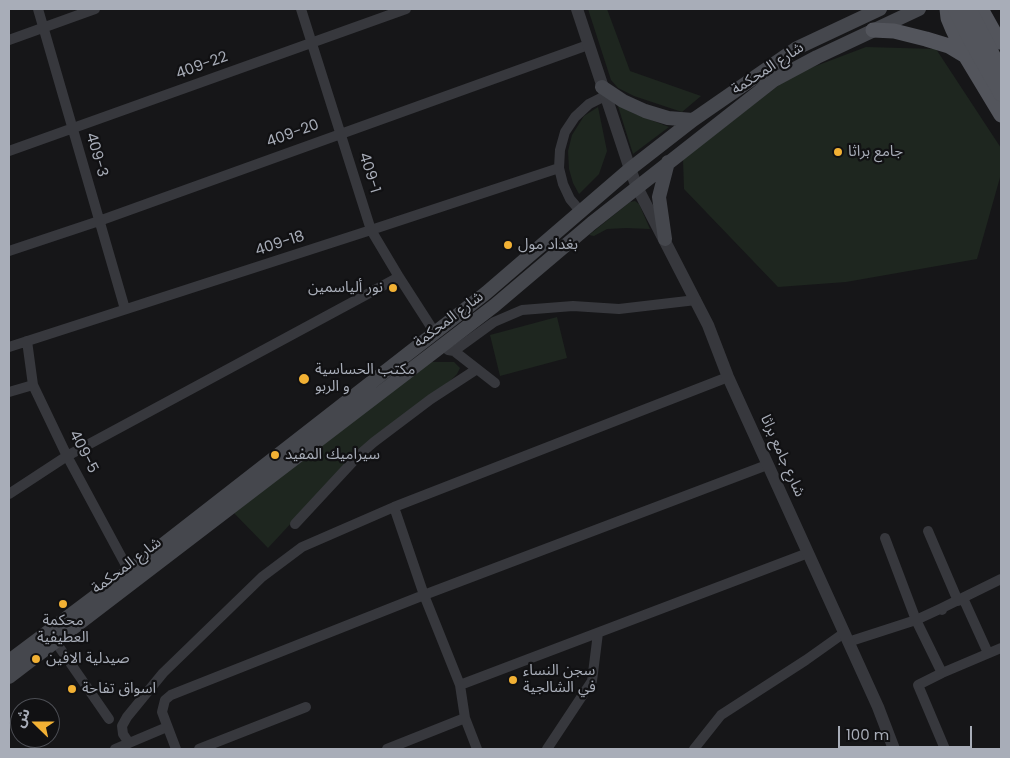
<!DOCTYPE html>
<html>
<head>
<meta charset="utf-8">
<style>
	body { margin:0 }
	#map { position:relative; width:1010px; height:758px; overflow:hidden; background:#161618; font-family:Poppins,"Noto Sans Arabic",sans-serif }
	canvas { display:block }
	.frame { position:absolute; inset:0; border:10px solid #a8adb8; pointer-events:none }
	.north { position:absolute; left:10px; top:698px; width:50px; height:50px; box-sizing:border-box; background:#111113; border:1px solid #4d4f55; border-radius:50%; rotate:292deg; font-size:14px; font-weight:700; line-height:20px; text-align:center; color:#a8adb8 }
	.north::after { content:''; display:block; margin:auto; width:18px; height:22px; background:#f2b134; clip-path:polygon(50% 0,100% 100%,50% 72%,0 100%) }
	.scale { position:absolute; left:838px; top:726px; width:134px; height:22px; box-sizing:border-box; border:2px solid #a8adb8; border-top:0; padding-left:6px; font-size:15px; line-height:18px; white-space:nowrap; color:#a8adb8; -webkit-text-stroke:4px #111113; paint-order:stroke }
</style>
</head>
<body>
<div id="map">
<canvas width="1010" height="758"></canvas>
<div class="frame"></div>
<div class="north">ش</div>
<div class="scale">100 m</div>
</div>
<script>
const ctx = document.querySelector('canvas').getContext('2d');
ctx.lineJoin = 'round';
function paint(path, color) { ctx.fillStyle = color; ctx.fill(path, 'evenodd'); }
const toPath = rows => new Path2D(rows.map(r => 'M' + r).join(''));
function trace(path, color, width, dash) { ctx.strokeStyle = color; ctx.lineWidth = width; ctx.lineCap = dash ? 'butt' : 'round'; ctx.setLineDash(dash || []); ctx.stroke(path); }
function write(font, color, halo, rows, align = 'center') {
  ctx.font = font + ' Poppins,"Noto Sans Arabic",sans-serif'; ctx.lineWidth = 4.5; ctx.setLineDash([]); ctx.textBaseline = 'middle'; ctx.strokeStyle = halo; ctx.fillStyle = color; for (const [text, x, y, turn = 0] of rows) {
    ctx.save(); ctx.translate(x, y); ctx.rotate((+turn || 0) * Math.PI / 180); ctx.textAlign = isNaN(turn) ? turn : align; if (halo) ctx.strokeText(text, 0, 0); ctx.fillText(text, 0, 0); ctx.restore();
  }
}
const green = toPath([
	[588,9,607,9,630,71,701,96,682,112,634,96,618,88,611,80],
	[866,47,936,49,1001,148,1001,174,977,259,846,282,778,287,684,189,683,159,792,75],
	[617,103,633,113,669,127,633,154],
	[598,107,607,151,599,174,579,194,573,183,569,169,568,151,572,135,584,116],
	[635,201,639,204,650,229,626,228,607,229,594,236,589,235,630,202],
	[557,317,567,358,500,376,490,335],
	[432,362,454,362,460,368,457,374,450,381,360,449,268,548,232,511,420,366]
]);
const minor = toPath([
	[38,9,125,309],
	[301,9,371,230,399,277,435,333],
	[9,40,95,9],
	[9,151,406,9],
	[581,212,570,199,563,184,559,168,560,150,565,132,575,117,589,104,605,96],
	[9,251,99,221,588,45],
	[27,341,33,385,67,456,129,571],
	[442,345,448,350,454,351,494,322,522,310,573,306,619,309,696,300],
	[9,347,371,230,559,168],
	[454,351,495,383],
	[9,392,33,385],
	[9,494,67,456,399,277],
	[394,507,424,595,460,685,465,718,477,749],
	[295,524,359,455,374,442,431,399,477,369],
	[928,531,958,601],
	[885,538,916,620,942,673],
	[963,598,988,653],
	[942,608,1001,579],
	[55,641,109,719],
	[848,642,916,620,942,608,942,610],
	[460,685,808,553],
	[129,743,123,734,122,726,127,717,163,673,262,577,302,547,394,507,728,377],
	[115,749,167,727],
	[176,749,162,712,165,700,171,695,424,595,767,465],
	[199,749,306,707],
	[387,749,465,718],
	[547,749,592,681,598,633],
	[694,749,721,715,806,660,844,633],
	[945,749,918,685,942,673,1001,648]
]);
const tertiary = toPath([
	[577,9,630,169,637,187,708,325,728,377,878,707,894,749]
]);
const secondary = toPath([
	[602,87,623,101,645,111,668,118,693,120],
	[665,239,659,197,668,162],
	[9,661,129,571,486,293,630,169,693,120,797,48,880,9],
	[9,677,494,306,592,223,774,80,817,57,919,9]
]);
const primary = toPath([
	[947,9,948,18,953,30,966,57,1001,115],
	[981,9,995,34],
	[970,27,979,26,987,29,993,34,999,42],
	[873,30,894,31,926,39,949,46,964,55]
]);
const primaryBridge = toPath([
	[955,9,970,39,1001,94],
	[969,9,1001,71]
]);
const markers = [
	[838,152,5,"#f2b134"],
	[508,245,5,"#f2b134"],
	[393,288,5,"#f2b134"],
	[304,379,6,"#f2b134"],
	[275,455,5,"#f2b134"],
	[63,604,5,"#f2b134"],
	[36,659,5,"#f2b134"],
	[513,680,5,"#f2b134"],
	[72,689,5,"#f2b134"]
];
const streetNames = [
	["409-22",202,66,-20],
	["شارع المحكمة",768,69,-33],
	["409-20",293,134,-20],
	["409-3",96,155,74],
	["409-1",369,173,73],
	["409-18",280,244,-18],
	["شارع المحكمة",449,320,-37],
	["409-5",83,452,63],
	["شارع جامع براثا",782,456,66],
	["شارع المحكمة",127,566,-37]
];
const poiNames = [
	["جامع براثا",848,152],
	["بغداد مول",518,245],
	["نور ألياسمين",383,288,"right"],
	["مكتب الحساسية",315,370],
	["و الربو",315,387],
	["سيراميك المفيد",285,455],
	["محكمة",63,621,"center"],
	["العطيفية",63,638,"center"],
	["صيدلية الافين",46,659],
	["سجن النساء",523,671],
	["في الشالجية",523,688],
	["اسواق تفاحة",82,689]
];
paint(green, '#1e261f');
trace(minor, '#37383d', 10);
trace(tertiary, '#37383d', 12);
trace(secondary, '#45474d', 14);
trace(primary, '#53555c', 15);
trace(primaryBridge, '#53555c', 15);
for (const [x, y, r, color] of markers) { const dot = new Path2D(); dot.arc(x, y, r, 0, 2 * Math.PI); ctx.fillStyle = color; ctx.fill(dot); trace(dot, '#111113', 2); }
write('15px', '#a8adb8', '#111113', streetNames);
write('15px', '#a8adb8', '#111113', poiNames, 'left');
</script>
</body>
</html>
